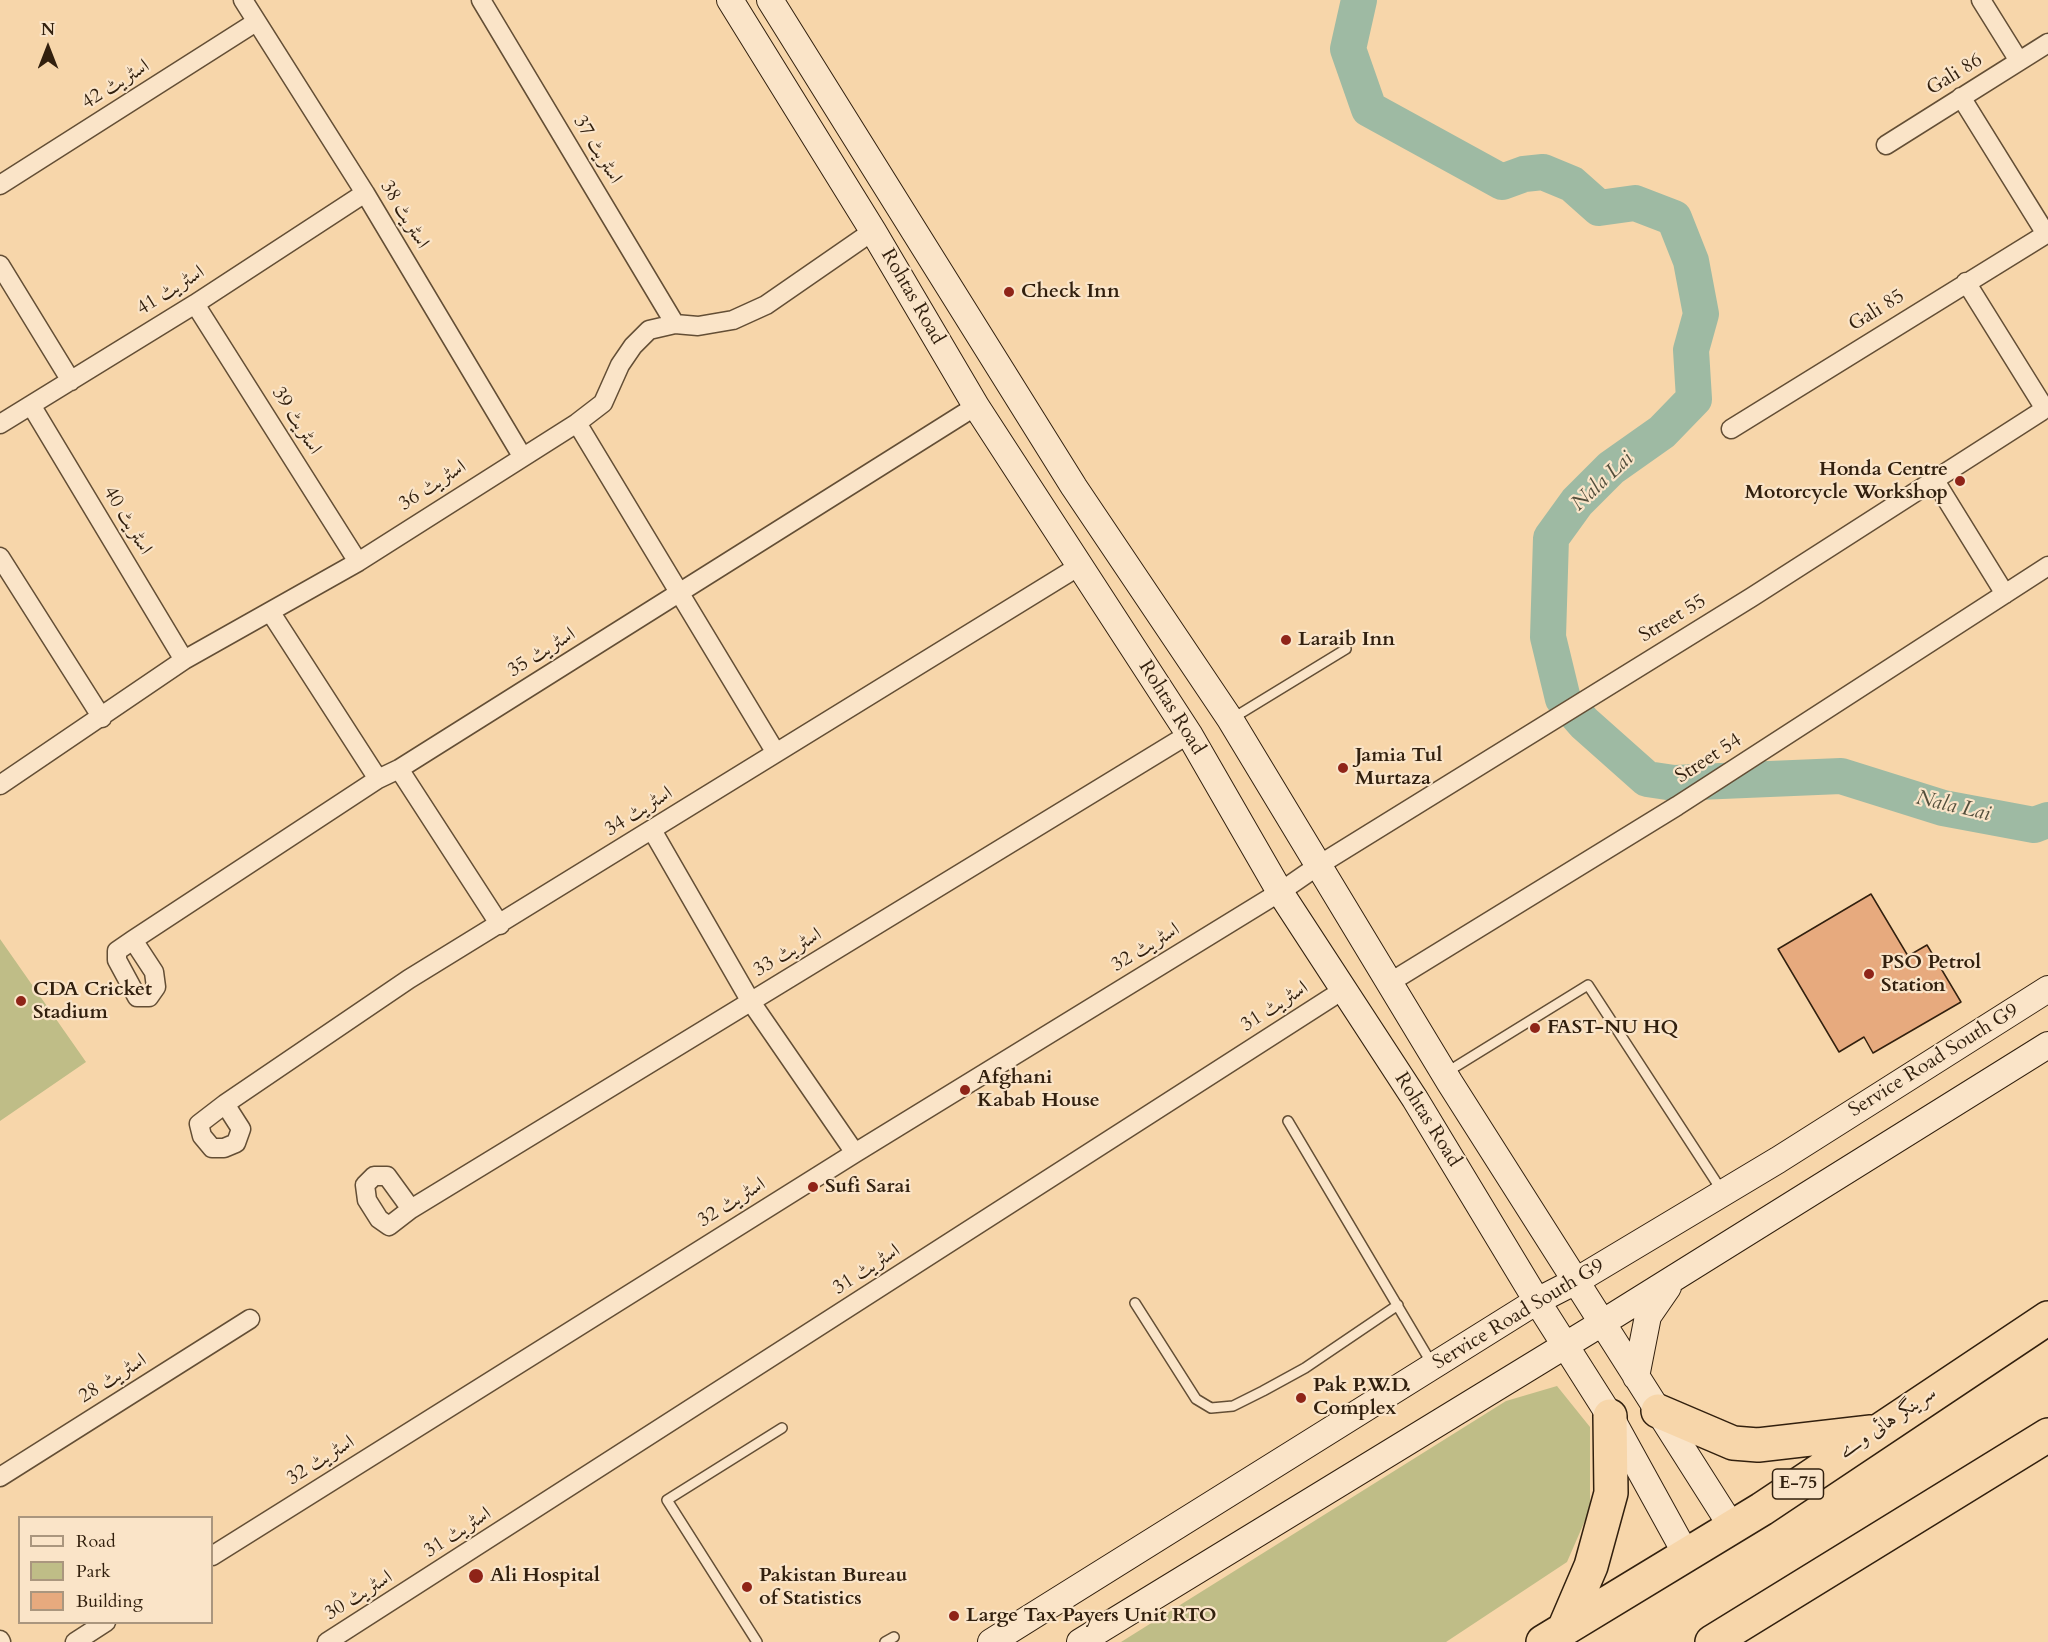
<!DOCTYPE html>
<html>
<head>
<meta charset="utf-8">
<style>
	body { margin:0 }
	#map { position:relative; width:2048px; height:1642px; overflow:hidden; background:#f7d6aa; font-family:Cardo,serif }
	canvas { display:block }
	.legend { position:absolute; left:18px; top:1516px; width:195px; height:108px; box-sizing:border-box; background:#fae4c8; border:2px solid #aa967e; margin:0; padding:8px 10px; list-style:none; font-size:18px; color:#32200e }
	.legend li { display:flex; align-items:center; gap:12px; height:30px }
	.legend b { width:30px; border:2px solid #aa967e }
	.north { position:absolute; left:18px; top:18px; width:60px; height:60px; -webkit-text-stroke:4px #fae4c8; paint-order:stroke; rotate:0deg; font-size:16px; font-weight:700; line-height:24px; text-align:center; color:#32200e }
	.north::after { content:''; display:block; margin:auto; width:21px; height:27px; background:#32200e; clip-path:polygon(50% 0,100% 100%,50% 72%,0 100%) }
</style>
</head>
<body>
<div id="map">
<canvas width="2048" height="1642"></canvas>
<ul class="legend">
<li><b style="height:8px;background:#fae4c8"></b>Road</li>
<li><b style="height:16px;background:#bfbd87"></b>Park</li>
<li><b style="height:16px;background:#e7aa7e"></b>Building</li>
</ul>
<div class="north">N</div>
</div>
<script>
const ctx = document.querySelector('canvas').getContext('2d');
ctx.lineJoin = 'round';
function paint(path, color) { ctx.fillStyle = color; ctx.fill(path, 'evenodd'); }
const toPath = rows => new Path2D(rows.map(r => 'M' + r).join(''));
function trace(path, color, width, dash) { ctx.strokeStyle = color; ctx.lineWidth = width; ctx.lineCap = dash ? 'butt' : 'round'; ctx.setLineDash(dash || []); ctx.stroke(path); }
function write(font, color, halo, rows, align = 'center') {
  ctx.font = font + ' Cardo,Amiri,serif'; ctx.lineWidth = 4.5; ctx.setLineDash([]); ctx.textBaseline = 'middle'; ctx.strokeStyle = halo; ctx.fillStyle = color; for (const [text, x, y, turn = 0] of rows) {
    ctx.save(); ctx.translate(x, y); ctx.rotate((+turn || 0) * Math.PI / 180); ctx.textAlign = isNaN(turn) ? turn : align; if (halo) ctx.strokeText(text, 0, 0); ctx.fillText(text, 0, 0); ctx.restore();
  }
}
const green = toPath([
	[0,939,86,1062,0,1121],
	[1557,1386,1590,1427,1590,1509,1567,1562,1446,1642,1121,1642,1506,1401]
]);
const river = toPath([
	[1359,0,1348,49,1369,109,1502,182,1524,174,1543,172,1572,184,1599,208,1635,203,1674,218,1691,261,1701,314,1691,350,1694,399,1662,432,1611,468,1577,502,1551,538,1548,637,1563,699,1584,723,1647,779,1674,783,1841,776,1943,808,2034,825,2048,820]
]);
const building = toPath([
	[1871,894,1908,956,1927,945,1961,1002,1873,1053,1864,1037,1839,1052,1778,949,1871,894]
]);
const lane = toPath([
	[1233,718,1346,649],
	[1447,1072,1588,985,1722,1191],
	[1288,1121,1432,1364],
	[1135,1303,1196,1399,1211,1408,1233,1406,1263,1391,1305,1368,1398,1305],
	[757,1642,667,1500,782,1428],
	[885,1642,894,1637]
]);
const street = toPath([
	[243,0,365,193,522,456],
	[481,0,675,324],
	[1981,0,2019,61],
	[1961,97,2046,234],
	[1886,145,2048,43],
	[0,185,256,22],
	[0,265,71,381],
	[1966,282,2045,409],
	[195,304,358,562],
	[31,405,184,660],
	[577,423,776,753],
	[0,424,195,304,365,193],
	[1731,429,2048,233],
	[1934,479,2005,594],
	[0,557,102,718],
	[271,613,378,779],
	[399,769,500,925],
	[0,785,184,660,358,562,577,423,603,403,620,365,633,346,649,330,675,324,698,326,733,320,766,305,873,231],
	[652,830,751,1002,855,1153],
	[133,940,154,972,156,987,149,997,137,997,117,960,117,951,133,940,378,779,399,769,976,406],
	[1389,983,1677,806,2048,566],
	[225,1104,241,1129,236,1143,224,1148,212,1148,202,1136,199,1124,225,1104,409,979,1081,565],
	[411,1209,387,1176,374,1176,365,1185,367,1200,379,1219,389,1226,411,1209,1189,734],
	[0,1477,250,1319],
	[212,1556,855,1153,1280,892,1319,865,1752,597,2048,407],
	[0,1640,1,1642],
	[75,1642,106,1622],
	[327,1642,1343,990]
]);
const secondary = toPath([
	[730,0,873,231,976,406,1189,734,1280,892,1415,1099,1537,1301,1610,1416,1686,1554],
	[770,0,1074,487,1230,719,1450,1083,1732,1527],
	[1636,1377,1648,1316,1668,1287],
	[991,1642,1537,1301,1576,1281,1778,1160,2048,989],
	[1080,1642,1602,1323,2048,1045]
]);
const highway = toPath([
	[1658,1411,1733,1443,1758,1445,1871,1432],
	[1564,1629,1591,1566,1611,1493,1610,1416],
	[1543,1642,1762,1509,2048,1318],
	[1712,1642,2048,1435]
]);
const markers = [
	[1009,292,6,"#8f2418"],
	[1960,481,6,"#8f2418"],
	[1286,640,6,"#8f2418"],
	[1343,768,6,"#8f2418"],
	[1869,974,6,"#8f2418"],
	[21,1001,6,"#8f2418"],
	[1535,1028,6,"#8f2418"],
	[965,1090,6,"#8f2418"],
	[813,1187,6,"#8f2418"],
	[1301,1398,6,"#8f2418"],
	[476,1576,8,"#8f2418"],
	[747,1587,6,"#8f2418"],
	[954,1616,6,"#8f2418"]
];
const shields = [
	[1798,1484,51]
];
const shieldNames = [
	["E-75",1798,1484]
];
const streetNames = [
	["Gali 86",1955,75,-32],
	["اسٹریٹ 42",116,85,-32],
	["اسٹریٹ 37",597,150,59],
	["اسٹریٹ 38",404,215,59],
	["اسٹریٹ 41",171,291,-32],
	["Rohtas Road",912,297,60],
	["Gali 85",1877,311,-32],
	["اسٹریٹ 39",296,421,58],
	["اسٹریٹ 36",433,486,-33],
	["اسٹریٹ 40",127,521,59],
	["Street 55",1673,619,-31],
	["اسٹریٹ 35",542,653,-32],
	["Rohtas Road",1171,708,58],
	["Street 54",1709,759,-33],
	["اسٹریٹ 34",639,812,-32],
	["اسٹریٹ 32",1146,948,-31],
	["اسٹریٹ 33",788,953,-31],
	["اسٹریٹ 31",1275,1007,-33],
	["Service Road South G9",1934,1061,-32],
	["Rohtas Road",1427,1120,58],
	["اسٹریٹ 32",732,1203,-32],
	["اسٹریٹ 31",867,1270,-33],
	["Service Road South G9",1519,1315,-31],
	["اسٹریٹ 28",113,1379,-32],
	["سرینگر ہائی وے",1888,1423,-34],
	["اسٹریٹ 32",321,1461,-32],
	["اسٹریٹ 31",458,1533,-33],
	["اسٹریٹ 30",359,1596,-32]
];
const poiNames = [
	["Check Inn",1021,292],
	["Honda Centre",1948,470,"right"],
	["Motorcycle Workshop",1948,493,"right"],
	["Laraib Inn",1298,640],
	["Jamia Tul",1355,756],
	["Murtaza",1355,779],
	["PSO Petrol",1881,963],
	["Station",1881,986],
	["CDA Cricket",33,990],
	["Stadium",33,1013],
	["FAST-NU HQ",1547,1028],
	["Afghani",977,1078],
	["Kabab House",977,1101],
	["Sufi Sarai",825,1187],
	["Pak P.W.D.",1313,1386],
	["Complex",1313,1409],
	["Ali Hospital",490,1576],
	["Pakistan Bureau",759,1576],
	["of Statistics",759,1599],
	["Large Tax Payers Unit RTO",966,1616]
];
const waterNames = [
	["Nala Lai",1603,482,-43],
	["Nala Lai",1953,807,13]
];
paint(green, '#bfbd87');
trace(river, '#9ebaa3', 36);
paint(building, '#e7aa7e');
trace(building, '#32200e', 1.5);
trace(lane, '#634e35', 12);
trace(street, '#634e35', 21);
trace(secondary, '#32200e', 28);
trace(highway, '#32200e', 36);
trace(lane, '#fae4c8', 9);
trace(street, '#fae4c8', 18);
trace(secondary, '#fae4c8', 26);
trace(highway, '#f7d6aa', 33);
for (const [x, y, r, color] of markers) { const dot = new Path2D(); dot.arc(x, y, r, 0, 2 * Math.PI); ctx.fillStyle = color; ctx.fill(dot); trace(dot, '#fae4c8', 2); }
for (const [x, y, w] of shields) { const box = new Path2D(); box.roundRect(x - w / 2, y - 15, w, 30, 4.5); ctx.fillStyle = '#fae4c8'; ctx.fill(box); trace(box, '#32200e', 1.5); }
write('bold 18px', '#32200e', null, shieldNames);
write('20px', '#32200e', '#fae4c8', streetNames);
write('bold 20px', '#32200e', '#fae4c8', poiNames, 'left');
write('italic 21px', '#524e3b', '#fae4c8', waterNames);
</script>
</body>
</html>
